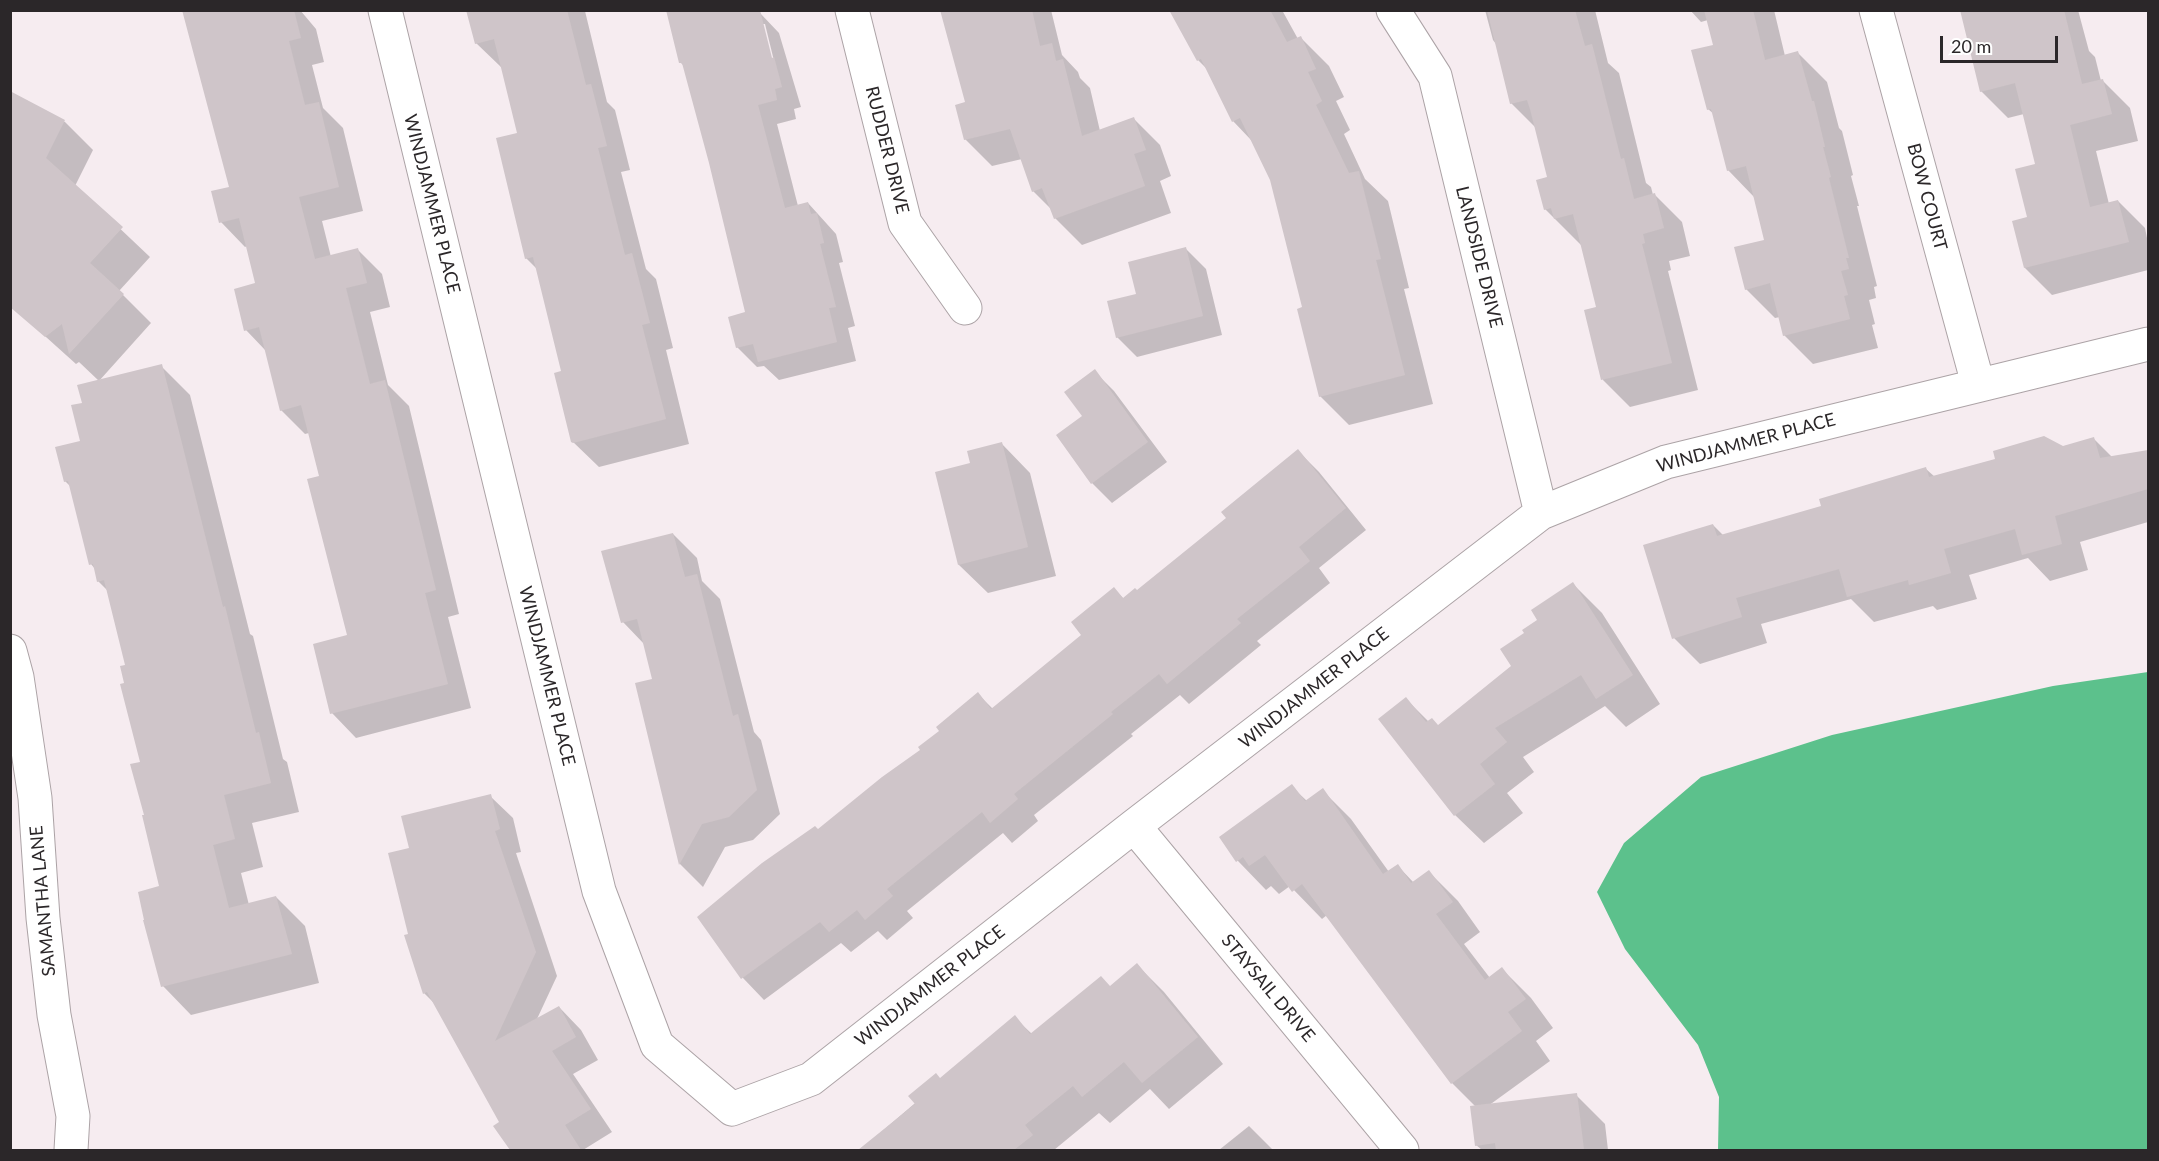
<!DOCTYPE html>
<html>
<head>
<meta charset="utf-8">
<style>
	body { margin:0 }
	#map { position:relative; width:2159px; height:1161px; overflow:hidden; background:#f6ecf0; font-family:Lato,sans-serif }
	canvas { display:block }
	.frame { position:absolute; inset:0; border:12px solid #2b2729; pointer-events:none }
	.scale { position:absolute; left:1940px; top:36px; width:118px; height:27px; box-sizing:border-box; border:3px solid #2b2729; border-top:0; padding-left:8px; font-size:18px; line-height:21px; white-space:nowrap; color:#2b2729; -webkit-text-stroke:4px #fff; paint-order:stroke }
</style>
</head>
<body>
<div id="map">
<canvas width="2159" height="1161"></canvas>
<div class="frame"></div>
<div class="scale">20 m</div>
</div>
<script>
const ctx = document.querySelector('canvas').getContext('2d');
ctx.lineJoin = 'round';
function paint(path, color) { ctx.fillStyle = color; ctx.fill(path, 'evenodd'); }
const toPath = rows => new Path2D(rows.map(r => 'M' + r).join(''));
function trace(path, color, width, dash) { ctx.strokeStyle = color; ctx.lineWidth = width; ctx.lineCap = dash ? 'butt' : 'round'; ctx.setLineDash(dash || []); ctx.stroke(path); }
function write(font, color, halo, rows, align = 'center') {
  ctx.font = font + ' Lato,sans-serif'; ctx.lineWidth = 6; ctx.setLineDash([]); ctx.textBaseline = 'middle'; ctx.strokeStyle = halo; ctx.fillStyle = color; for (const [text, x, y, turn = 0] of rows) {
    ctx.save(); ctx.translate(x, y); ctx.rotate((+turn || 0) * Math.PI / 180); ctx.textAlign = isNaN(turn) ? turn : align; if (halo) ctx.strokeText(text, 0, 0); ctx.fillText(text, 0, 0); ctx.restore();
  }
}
const water = toPath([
	[2148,672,2148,1150,1718,1150,1719,1097,1698,1045,1625,949,1597,892,1624,843,1701,777,1832,735,2053,686]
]);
const shadow = toPath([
	[184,10,300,10,316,29,324,62,312,65,323,108,343,128,363,211,322,221,331,257,358,250,382,274,390,307,370,312,388,385,409,406,459,614,448,617,471,708,356,738,332,713,348,636,320,478,309,433,305,434,281,410,266,351,246,330,257,284,247,246,245,247,221,222,231,188],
	[467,10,585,11,607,102,615,110,630,170,621,172,646,269,656,279,673,348,666,350,689,444,599,467,572,441,563,372,537,269,526,258,519,134,503,67,501,67,476,43],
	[942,10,1051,10,1062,55,1078,72,1080,78,1090,88,1100,131,1134,119,1160,145,1171,176,1160,181,1171,213,1082,245,1055,218,1052,210,1033,191,1022,159,992,166,965,139,967,104],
	[1171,10,1282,10,1298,39,1300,37,1329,66,1344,97,1336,101,1350,130,1344,134,1365,179,1388,201,1409,288,1404,289,1433,404,1349,425,1320,396,1304,308,1271,180,1252,141,1233,121,1208,70,1198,60],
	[1485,10,1595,10,1608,63,1619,73,1646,183,1651,187,1653,195,1655,195,1682,222,1690,256,1669,261,1671,270,1668,271,1698,390,1630,407,1603,380,1598,308,1582,246,1545,209,1549,178,1537,129,1511,103,1496,44,1493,40],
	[1690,10,1774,10,1785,56,1798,53,1827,82,1839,128,1842,131,1853,175,1851,176,1859,206,1857,206,1877,286,1874,287,1876,298,1869,300,1875,324,1872,325,1878,348,1813,364,1784,335,1780,317,1775,318,1746,289,1766,241,1755,198,1728,170,1715,115,1708,109,1715,46,1708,20,1701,22],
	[1961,10,2078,10,2089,51,2095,57,2101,81,2103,81,2130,108,2138,141,2096,151,2109,204,2118,201,2145,228,2148,243,2148,270,2052,295,2025,268,2029,218,2037,165,2024,114,2008,118,1981,91],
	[760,13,779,33,801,107,794,109,796,119,777,124,798,206,808,203,836,234,843,262,839,263,855,326,848,328,856,361,779,380,764,366,757,367,737,347,747,313,710,163,684,66,681,63],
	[762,24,765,24,775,65,772,65],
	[14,95,65,122,93,150,75,186,150,257,119,291,151,323,99,381,79,362,76,364,26,319],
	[1186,249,1206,269,1222,335,1137,357,1117,337,1138,295],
	[161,366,190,395,250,634,253,636,283,759,287,762,299,812,252,823,263,867,241,873,249,905,276,897,305,926,319,983,191,1015,163,986,161,887,146,816,142,763,126,685,127,666,108,591,98,581,95,569,91,564,72,488,65,481,82,442,83,404],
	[1094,371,1114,391,1167,462,1112,503,1092,483,1058,436,1084,416],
	[2094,439,2113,458,2148,452,2148,522,2080,542,2088,570,2050,581,2028,558,1969,575,1977,599,1937,610,1933,606,1874,622,1851,599,1761,624,1767,643,1700,664,1674,638,1713,525,1723,535,1822,507,1926,469,1935,477],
	[1002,444,1030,473,1056,576,988,593,959,565,937,473,972,464],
	[1298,451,1319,472,1366,530,1319,568,1330,583,1257,641,1261,645,1189,704,1180,695,1131,734,1133,736,1034,815,1038,821,1012,843,1003,833,907,911,913,918,887,940,878,931,851,952,841,943,764,1000,743,978,699,917,818,831,921,750,978,694,993,709,1083,635,1114,589,1124,599,1138,592,1228,518],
	[673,534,697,558,702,581,720,599,754,732,761,740,780,814,753,840,725,847,703,887,680,864,637,684,654,680,645,645,623,622],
	[1573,584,1602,613,1660,704,1626,727,1605,706,1523,757,1534,772,1507,793,1523,813,1484,843,1455,815,1406,699,1429,722,1438,726,1513,667,1526,633],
	[1291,786,1307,801,1322,790,1351,819,1389,872,1398,866,1414,883,1429,872,1458,901,1480,932,1464,944,1490,978,1502,969,1531,998,1553,1028,1536,1041,1550,1061,1488,1106,1576,1095,1605,1124,1608,1150,1482,1150,1476,1145,1476,1107,1452,1083,1327,915,1322,919,1290,886,1279,894,1271,886,1266,890,1238,861,1221,837],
	[490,796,513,818,521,852,516,853,557,976,537,1019,559,1007,581,1030,598,1060,573,1074,612,1132,583,1150,512,1150,495,1126,501,1122,434,1003,424,993,410,935,411,849],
	[1137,965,1164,992,1223,1064,1169,1109,1150,1089,1110,1123,1099,1113,1054,1150,860,1150,1015,1018,1032,1034,1110,987],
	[1249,1126,1273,1150,1219,1150]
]);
const building = toPath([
	[182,10,294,10,301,38,289,41,305,105,319,102,339,187,299,197,315,259,358,248,367,283,346,288,370,384,385,380,436,590,425,593,448,684,330,714,313,644,347,635,307,479,319,476,301,405,280,411,259,327,244,331,234,289,255,283,239,218,219,223,211,191,229,187],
	[466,10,567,10,586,85,591,84,607,146,598,148,625,255,632,253,650,323,642,325,666,419,573,443,571,442,554,373,561,371,533,257,525,259,496,138,517,133,494,39,475,44],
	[666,10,760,10,772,58,774,57,782,87,775,89,777,100,758,105,785,208,808,202,811,214,817,213,824,243,820,244,836,307,829,308,837,342,758,362,753,344,736,348,728,317,745,312,709,163,682,63,679,63],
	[940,10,1032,10,1040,46,1052,43,1056,61,1063,59,1082,136,1134,117,1146,150,1134,154,1145,186,1054,219,1042,188,1032,192,1010,129,964,140,955,105,965,102],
	[1169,10,1270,10,1287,42,1301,36,1316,69,1308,72,1322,101,1316,105,1349,173,1359,171,1381,259,1376,260,1405,375,1319,397,1297,309,1302,307,1270,180,1240,118,1232,122,1201,59,1197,61],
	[1487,10,1575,10,1585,46,1592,44,1621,159,1624,158,1634,199,1655,193,1664,228,1643,234,1645,243,1642,244,1672,363,1601,380,1584,310,1596,307,1573,214,1554,219,1551,208,1544,210,1536,180,1547,177,1530,109,1527,100,1510,104],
	[1704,10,1753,10,1765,60,1798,51,1812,101,1814,101,1825,147,1823,147,1831,177,1829,178,1849,258,1846,258,1849,269,1841,271,1848,295,1844,296,1850,319,1783,336,1770,283,1745,290,1734,247,1764,240,1746,166,1727,171,1711,109,1707,110,1691,50,1713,45],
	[1960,10,2064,10,2082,84,2103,79,2112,114,2070,125,2090,207,2118,200,2129,242,2024,268,2012,221,2027,217,2015,169,2035,164,2015,83,1980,92],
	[10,91,65,120,46,158,123,227,90,263,124,294,69,354,62,324,45,337,10,307],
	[1186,247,1203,316,1116,338,1107,301,1136,294,1128,262],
	[162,364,223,607,225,606,256,733,259,732,271,783,224,795,235,839,213,845,229,908,276,896,292,954,161,987,143,920,144,920,138,892,159,886,142,815,144,815,130,764,140,762,120,684,124,683,120,666,125,665,104,580,97,582,93,564,89,565,68,481,64,482,55,447,80,441,71,405,82,403,77,385],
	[1095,369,1148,442,1091,484,1056,435,1082,416,1064,392],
	[2044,436,2063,446,2094,437,2100,458,2148,450,2148,489,2055,516,2062,544,2022,555,2015,529,1944,549,1951,573,1909,585,1908,580,1847,597,1839,569,1736,598,1742,617,1672,639,1643,545,1713,524,1717,536,1821,506,1819,499,1926,467,1929,477,1995,459,1993,451],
	[1002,442,1028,547,958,565,935,472,970,463,967,451],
	[1298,449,1346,508,1299,547,1310,561,1237,619,1241,623,1167,684,1159,674,1111,712,1113,714,1014,794,1018,799,990,823,982,812,887,889,893,896,865,920,857,910,829,932,820,922,741,979,697,917,762,863,815,826,818,829,882,777,920,750,918,747,939,731,936,727,978,692,991,709,1081,635,1071,622,1114,587,1123,598,1135,588,1137,590,1226,518,1221,512],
	[673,533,685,577,697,574,733,716,738,714,757,790,729,817,702,824,679,865,635,683,652,679,637,619,621,623,601,551],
	[1573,582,1633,675,1596,699,1581,675,1495,728,1507,742,1480,764,1495,784,1454,816,1378,719,1406,697,1426,722,1432,718,1438,725,1511,666,1500,649,1524,633,1522,630,1537,620,1531,610],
	[1292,784,1305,801,1323,788,1383,874,1398,864,1411,883,1429,870,1453,902,1436,914,1485,980,1502,967,1526,999,1508,1012,1522,1031,1451,1084,1302,884,1292,892,1265,855,1249,866,1243,857,1236,862,1219,837],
	[491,794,500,829,495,831,536,952,495,1041,559,1006,576,1037,552,1051,591,1109,565,1125,581,1150,510,1150,493,1126,499,1122,427,992,423,994,404,935,408,934,388,853,409,848,401,816],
	[1137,963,1198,1037,1142,1083,1124,1062,1082,1097,1073,1086,1025,1125,1033,1135,1014,1150,858,1150,915,1104,908,1096,936,1073,940,1078,1015,1015,1030,1034,1101,976,1110,986],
	[1577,1093,1584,1150,1496,1150,1495,1143,1475,1146,1470,1106]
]);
const street = toPath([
	[385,10,599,891,657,1045,732,1109,811,1079,1134,826,1541,513,1666,462,2148,344],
	[852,10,905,223,965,308],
	[1393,10,1435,76,1541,513],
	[1876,10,1978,384],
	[10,651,17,677,35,798,43,918,54,1015,73,1116,71,1150],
	[1134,826,1402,1150]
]);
const streetNames = [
	["RUDDER DRIVE",887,150,76],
	["BOW COURT",1927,197,75],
	["WINDJAMMER PLACE",432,204,76],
	["LANDSIDE DRIVE",1479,257,76],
	["WINDJAMMER PLACE",1746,443,-15],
	["WINDJAMMER PLACE",547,676,76],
	["WINDJAMMER PLACE",1314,688,-38],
	["SAMANTHA LANE",43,901,-95],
	["WINDJAMMER PLACE",930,986,-38],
	["STAYSAIL DRIVE",1268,988,50]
];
paint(water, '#5cc18c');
paint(shadow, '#0003');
paint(building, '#cfc5c9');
trace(street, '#aca3a6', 35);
trace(street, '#fff', 33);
write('18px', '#2b2729', '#fff', streetNames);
</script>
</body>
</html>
